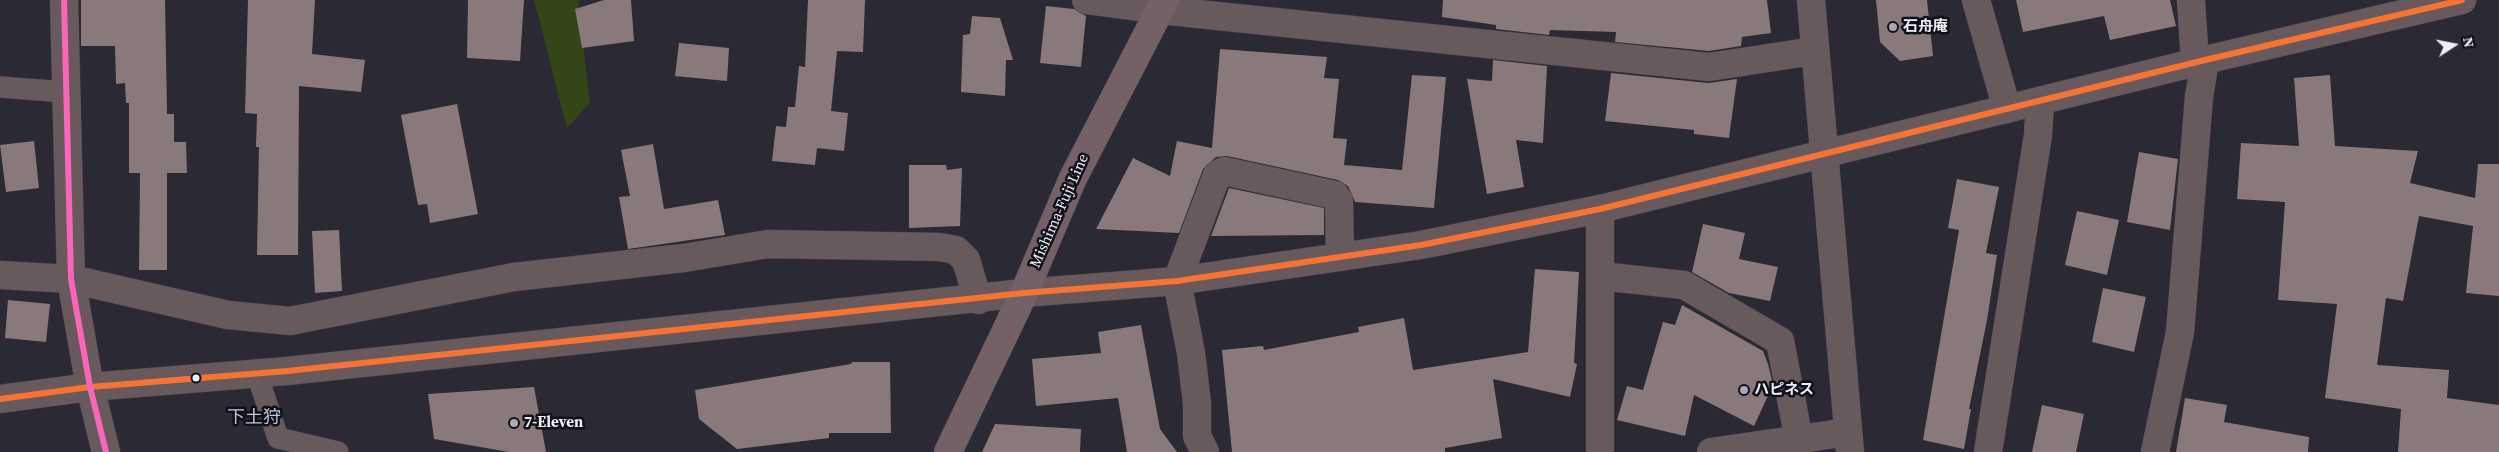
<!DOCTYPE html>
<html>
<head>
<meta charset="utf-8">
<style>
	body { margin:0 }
	#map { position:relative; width:2499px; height:452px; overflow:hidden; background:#2a2934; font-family:"Source Serif 4",serif }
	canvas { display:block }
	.north { position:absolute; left:2429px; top:20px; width:50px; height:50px; -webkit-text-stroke:4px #101018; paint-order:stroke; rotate:79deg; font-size:14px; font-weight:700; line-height:20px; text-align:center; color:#eeedfa }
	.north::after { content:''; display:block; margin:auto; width:18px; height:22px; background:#eeedfa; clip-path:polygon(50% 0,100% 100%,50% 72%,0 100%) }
</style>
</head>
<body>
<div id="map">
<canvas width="2499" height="452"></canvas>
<div class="north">N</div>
</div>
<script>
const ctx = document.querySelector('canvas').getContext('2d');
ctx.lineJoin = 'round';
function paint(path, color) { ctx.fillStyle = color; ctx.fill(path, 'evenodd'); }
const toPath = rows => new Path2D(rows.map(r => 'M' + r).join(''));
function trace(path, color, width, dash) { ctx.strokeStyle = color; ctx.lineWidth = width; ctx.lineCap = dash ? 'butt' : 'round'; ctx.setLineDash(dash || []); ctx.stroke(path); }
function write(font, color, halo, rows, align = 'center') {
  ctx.font = font + ' "Source Serif 4","Noto Sans JP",serif'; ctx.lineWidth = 5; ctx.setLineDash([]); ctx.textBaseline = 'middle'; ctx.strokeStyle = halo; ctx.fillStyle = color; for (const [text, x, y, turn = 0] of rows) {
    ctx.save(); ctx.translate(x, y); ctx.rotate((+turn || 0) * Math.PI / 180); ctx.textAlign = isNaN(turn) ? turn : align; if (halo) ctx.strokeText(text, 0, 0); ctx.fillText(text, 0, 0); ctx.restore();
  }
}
const green = toPath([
	[534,0,578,0,590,103,567,128]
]);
const building = toPath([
	[81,0,165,0,167,114,174,114,174,142,186,142,187,173,167,173,167,270,139,270,140,173,129,173,129,103,126,103,125,83,116,84,115,46,81,46],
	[248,0,315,0,312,54,365,60,361,92,299,86,298,255,257,255,259,147,256,147,257,114,245,113],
	[468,0,524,0,520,61,467,58],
	[604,0,631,0,634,41,582,48,575,9],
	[808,0,865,0,863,52,837,51,831,111,848,113,844,151,817,148,815,165,772,161,776,126,786,127,788,107,795,107,799,66,805,67],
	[1443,0,1767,0,1771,33,1742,37,1741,46,1709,51,1615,42,1616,32,1550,30,1549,35,1496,29,1496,25,1442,17],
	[1876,0,1927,0,1933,56,1900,61,1880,42],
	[2016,0,2170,0,2176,26,2110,40,2104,16,2023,32],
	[1046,6,1074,9,1086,16,1081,67,1040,63],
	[972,16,1000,18,1013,60,1006,60,1005,96,961,92,963,35,970,34],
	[679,43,729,48,727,81,675,76],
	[1220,49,1327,57,1324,78,1339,79,1333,138,1347,139,1344,165,1402,170,1412,75,1446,77,1434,208,1355,202,1348,186,1338,180,1227,156,1216,157,1203,169,1179,233,1096,229,1133,158,1170,176,1177,141,1212,148],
	[1493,60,1547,66,1543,143,1516,140,1524,187,1487,194,1467,79,1492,81],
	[1611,73,1708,83,1737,79,1729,138,1694,134,1694,130,1605,121],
	[2330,75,2335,146,2418,151,2410,183,2475,198,2478,164,2499,164,2499,296,2466,293,2473,226,2419,216,2403,301,2386,298,2377,365,2449,370,2447,398,2499,405,2499,452,2398,452,2401,409,2325,398,2337,304,2278,300,2285,202,2237,199,2241,143,2299,146,2294,78],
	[457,104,478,214,430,223,427,204,418,205,401,115],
	[34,141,39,188,6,192,0,145],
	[653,144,664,209,718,200,725,235,628,249,619,197,630,196,621,150],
	[2139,152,2178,159,2170,230,2127,222],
	[909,165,946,165,947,170,962,168,960,226,909,228],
	[1957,179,1999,187,1986,253,1997,255,1987,320,1969,409,1971,409,1964,449,1923,440,1959,230,1948,228],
	[1229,188,1324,208,1324,235,1211,236],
	[2077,211,2119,220,2107,275,2065,265],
	[1703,224,1745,233,1739,259,1778,267,1770,301,1729,293,1692,272],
	[339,230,342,291,315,293,312,231],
	[1535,269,1579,272,1574,363,1577,364,1570,397,1493,379,1502,438,1445,448,1445,452,1232,452,1222,350,1263,346,1264,350,1359,332,1358,327,1404,318,1413,370,1528,352],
	[2103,288,2146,297,2134,352,2092,342],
	[8,300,50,304,46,342,5,338],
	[1682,305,1763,351,1768,364,1773,385,1754,426,1694,395,1685,436,1617,420,1627,386,1643,390,1663,322,1675,325],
	[1141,325,1160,429,1177,452,1127,452,1118,398,1036,406,1032,359,1101,353,1098,332],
	[852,362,890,362,891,433,829,433,829,438,737,449,699,419,695,390,851,364],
	[534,387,546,452,509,452,434,439,428,394],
	[2185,398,2227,405,2224,422,2309,437,2308,452,2176,452],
	[2042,405,2084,414,2076,452,2032,452],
	[995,424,1081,429,1080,452,982,452]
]);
const service = toPath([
	[0,87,65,92],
	[257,374,278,438,338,452]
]);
const minor = toPath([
	[64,0,71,279,90,387,106,452],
	[1086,0,1160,10,1709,67,1814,51],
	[1976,0,2007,109],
	[2191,0,2195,63],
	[1600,209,1600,452],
	[0,275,71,279,228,315,290,321,514,277,684,258,768,244,940,247,956,250,966,260,978,300],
	[1600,276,1684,285,1780,341,1799,440],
	[1205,452,1197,436,1197,403,1191,353,1177,281,1217,175,1224,171,1335,195,1339,201,1340,257],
	[1711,452,1848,432],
	[1988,452,2038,135,2040,102],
	[2155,452,2180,332,2199,97,2205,60]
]);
const tertiary = toPath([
	[1811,0,1850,452],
	[0,399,90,387,287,371,1024,293,1177,281,1421,245,1600,209,2205,60,2462,0]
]);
const primary = toPath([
	[948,452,1024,293,1073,178,1165,0]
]);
const bus1 = toPath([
	[0,399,90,387,287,371,1024,293,1177,281,1421,245,1600,209,2205,60,2462,0]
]);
const bus2 = toPath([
	[64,0,71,279,90,387,106,452]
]);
const markers = [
	[1893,27,5,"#a9a8b5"],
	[196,378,4.5,"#eeedfa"],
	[1744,390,5,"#a9a8b5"],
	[514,423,5,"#a9a8b5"]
];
const poiNames = [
	["石舟庵",1903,27],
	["ハピネス",1754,390],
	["7-Eleven",524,423]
];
const streetNames = [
	["Mishima-Fuji Line",1060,211,-66]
];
const quarterNames = [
	["下土狩",254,418]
];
paint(green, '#344617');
paint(building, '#8a797a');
trace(service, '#46454f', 22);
trace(minor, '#46454f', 29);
trace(tertiary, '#46454f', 29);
trace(primary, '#46454f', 29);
trace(service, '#68595c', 21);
trace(minor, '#68595c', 28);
trace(tertiary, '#68595c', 28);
trace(primary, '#746067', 28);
trace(bus1, '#f57335', 6);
trace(bus2, '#fa66b7', 6);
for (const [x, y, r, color] of markers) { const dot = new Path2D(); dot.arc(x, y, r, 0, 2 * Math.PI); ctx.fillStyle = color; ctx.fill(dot); trace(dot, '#101018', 2); }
write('bold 15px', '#eeedfa', '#101018', poiNames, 'left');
write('15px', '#eeedfa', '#101018', streetNames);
write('18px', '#c4c2db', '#101018', quarterNames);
</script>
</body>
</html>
